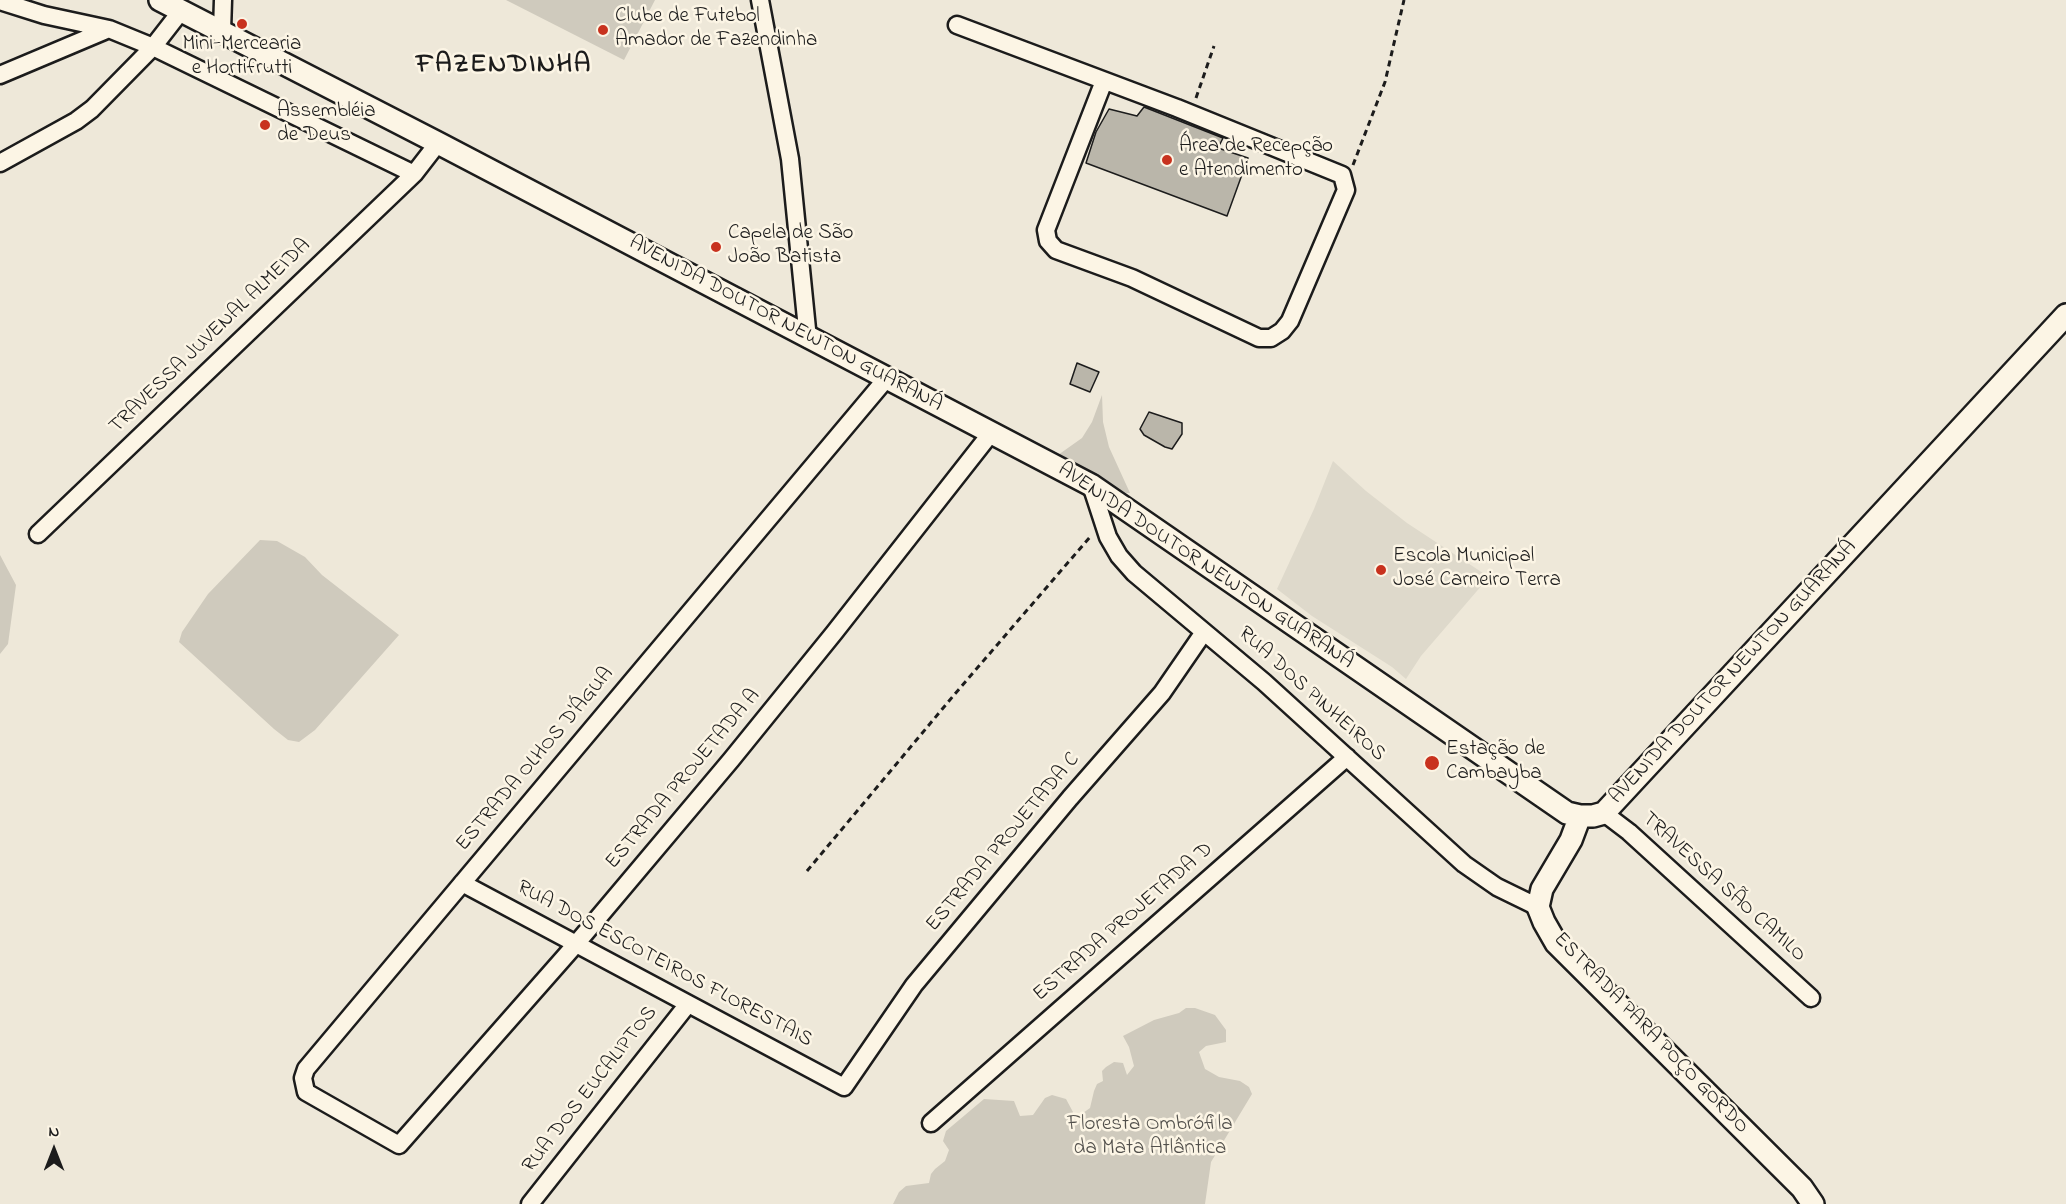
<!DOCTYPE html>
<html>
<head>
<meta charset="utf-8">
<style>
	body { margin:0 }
	#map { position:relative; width:2066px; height:1204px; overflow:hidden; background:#eee8d9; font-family:"Indie Flower",sans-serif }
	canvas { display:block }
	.north { position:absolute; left:24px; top:1120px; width:60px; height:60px; -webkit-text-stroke:4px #fcf5e5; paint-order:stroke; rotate:0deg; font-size:16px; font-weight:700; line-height:24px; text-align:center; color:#1c1c1c }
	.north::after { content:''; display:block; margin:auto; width:21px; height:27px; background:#1c1c1c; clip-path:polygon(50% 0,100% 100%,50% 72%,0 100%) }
</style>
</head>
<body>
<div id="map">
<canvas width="2066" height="1204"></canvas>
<div class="north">N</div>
</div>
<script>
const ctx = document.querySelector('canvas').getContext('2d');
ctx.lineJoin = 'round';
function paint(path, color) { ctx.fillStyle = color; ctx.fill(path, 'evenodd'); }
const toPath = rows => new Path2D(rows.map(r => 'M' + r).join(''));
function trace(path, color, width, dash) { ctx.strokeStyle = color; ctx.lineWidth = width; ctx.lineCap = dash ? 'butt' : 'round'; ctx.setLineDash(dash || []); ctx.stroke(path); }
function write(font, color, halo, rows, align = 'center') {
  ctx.font = font + ' "Indie Flower",sans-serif'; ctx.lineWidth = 5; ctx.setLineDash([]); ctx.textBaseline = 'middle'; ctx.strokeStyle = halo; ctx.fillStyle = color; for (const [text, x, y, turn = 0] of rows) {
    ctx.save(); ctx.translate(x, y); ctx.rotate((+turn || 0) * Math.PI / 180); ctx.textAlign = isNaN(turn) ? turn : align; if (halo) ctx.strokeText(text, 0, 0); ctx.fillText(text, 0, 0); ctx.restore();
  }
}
const built = toPath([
	[1333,461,1366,491,1407,523,1489,577,1421,656,1406,679,1392,667,1312,616,1277,589,1314,509]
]);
const green = toPath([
	[506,0,655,0,624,60],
	[1102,395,1103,422,1109,447,1130,493,1126,493,1113,486,1089,470,1058,455,1082,438,1092,422],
	[260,540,277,541,305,557,322,575,399,635,315,730,299,742,288,740,274,729,179,642,182,632,208,594],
	[0,555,16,585,8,644,0,654],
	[1186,1008,1195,1008,1215,1015,1226,1030,1226,1042,1206,1046,1199,1052,1205,1069,1219,1077,1240,1081,1249,1087,1252,1094,1211,1162,1205,1204,893,1204,899,1192,906,1186,929,1183,931,1174,935,1169,945,1161,949,1150,943,1141,946,1131,984,1099,1014,1101,1020,1116,1033,1115,1045,1098,1052,1095,1066,1099,1073,1112,1072,1118,1083,1113,1090,1108,1094,1091,1097,1084,1103,1081,1102,1071,1106,1067,1114,1062,1123,1063,1127,1075,1134,1066,1129,1047,1123,1036,1154,1020,1179,1013]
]);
const building = toPath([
	[1144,107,1223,138,1218,148,1248,158,1227,216,1086,163,1096,132,1109,109,1137,116,1144,107],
	[1077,363,1099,372,1090,392,1070,384,1077,363],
	[1149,412,1182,423,1182,434,1172,449,1165,447,1144,435,1140,429,1149,412]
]);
const path = toPath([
	[1196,98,1214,46],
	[1353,165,1385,82,1404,0],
	[807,871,954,695,1090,537]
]);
const minor = toPath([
	[760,0,790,159,808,339],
	[0,1,44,15,109,29,153,47,414,174,438,143],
	[957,25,1177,108,1342,175,1346,190,1290,321,1282,331,1271,338,1259,338,1132,278,1056,250,1048,241,1046,230,1104,81],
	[222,31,223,0],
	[0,75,109,29],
	[0,163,76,121,92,109,153,47,181,11],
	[886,379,306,1069,303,1078,306,1092,399,1145,576,944,731,760,834,633,991,433],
	[1091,485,1108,537,1119,556,1134,573,1264,682,1464,864,1497,887,1538,907],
	[38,534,414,174],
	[1604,813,1629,832,1811,998],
	[462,883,844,1087,914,985,1070,798,1162,693,1204,632],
	[931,1123,1347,757],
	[530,1204,688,1004]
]);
const major = toPath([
	[160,0,438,143,1091,485,1567,813,1580,816,1593,816,1604,813,2066,315],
	[1580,816,1571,840,1542,889,1538,907,1544,922,1556,943,1802,1188,1813,1204]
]);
const markers = [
	[242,24,6,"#c8321e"],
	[603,30,6,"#c8321e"],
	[265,125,6,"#c8321e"],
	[1167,160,6,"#c8321e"],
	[716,247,6,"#c8321e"],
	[1381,570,6,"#c8321e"],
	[1432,763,8,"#c8321e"]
];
const poiNames = [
	["Clube de Futebol",615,18],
	["Amador de Fazendinha",615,42],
	["Mini-Mercearia",242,46,"center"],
	["e Hortifrutti",242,70,"center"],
	["Assembléia",277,113],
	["de Deus",277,137],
	["Área de Recepção",1179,148],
	["e Atendimento",1179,172],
	["Capela de São",728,235],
	["João Batista",728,259],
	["Escola Municipal",1393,558],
	["José Carneiro Terra",1393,582],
	["Estação de",1446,751],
	["Cambayba",1446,775]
];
const streetNames = [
	["AVENIDA DOUTOR NEWTON GUARANÁ",785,325,28],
	["TRAVESSA JUVENAL ALMEIDA",211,337,-44],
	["AVENIDA DOUTOR NEWTON GUARANÁ",1205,567,34],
	["AVENIDA DOUTOR NEWTON GUARANÁ",1734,673,-47],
	["RUA DOS PINHEIROS",1311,695,42],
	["ESTRADA OLHOS D'ÁGUA",536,760,-50],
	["ESTRADA PROJETADA A",684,780,-50],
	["ESTRADA PROJETADA C",1004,843,-50],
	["TRAVESSA SÃO CAMILO",1723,888,42],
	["ESTRADA PROJETADA D",1124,923,-41],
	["RUA DOS ESCOTEIROS FLORESTAIS",664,965,28],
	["ESTRADA PARA POÇO GORDO",1650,1034,46],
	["RUA DOS EUCALIPTOS",591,1090,-52]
];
const parkNames = [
	["Floresta Ombrófila",1150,1126],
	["da Mata Atlântica",1150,1150]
];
const districtNames = [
	["FAZENDINHA",504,67]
];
paint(built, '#ded9cb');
paint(green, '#cfcabd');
paint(building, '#bab6aa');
trace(building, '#1c1c1c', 1.5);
trace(minor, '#1c1c1c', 21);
trace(major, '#1c1c1c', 26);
trace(path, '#1c1c1c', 3, [6, 4.5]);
trace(minor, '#fcf5e5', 16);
trace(major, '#fcf5e5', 21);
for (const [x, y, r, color] of markers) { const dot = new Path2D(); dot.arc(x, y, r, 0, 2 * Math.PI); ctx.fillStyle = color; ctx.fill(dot); trace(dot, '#fcf5e5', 2); }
write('21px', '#1c1c1c', '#fcf5e5', poiNames, 'left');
write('21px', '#1c1c1c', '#fcf5e5', streetNames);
write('21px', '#52504c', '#fcf5e5', parkNames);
ctx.letterSpacing = '1.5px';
write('bold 27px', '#1c1c1c', '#fcf5e5', districtNames);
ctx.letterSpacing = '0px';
</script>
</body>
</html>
